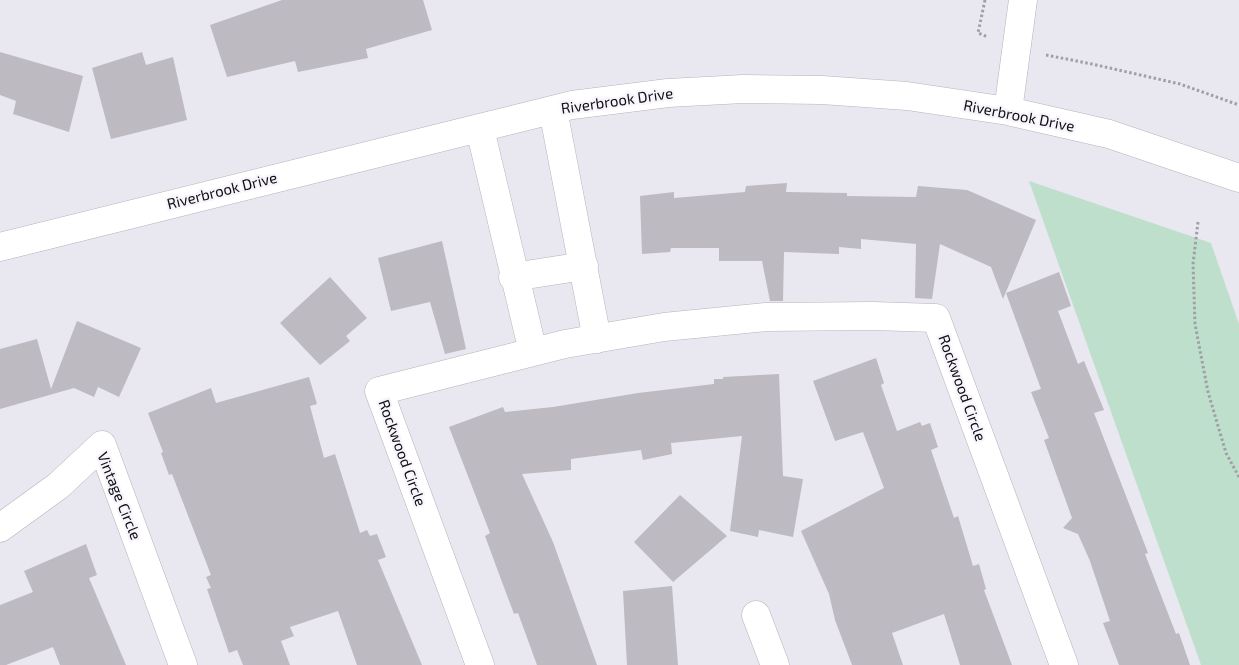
<!DOCTYPE html>
<html>
<head>
<meta charset="utf-8">
<style>
	body { margin:0 }
	canvas { display:block; background:#e9e7ef }
</style>
</head>
<body>
<canvas width="1239" height="665"></canvas>
<script>
const ctx = document.querySelector('canvas').getContext('2d');
ctx.lineJoin = 'round';
function paint(path, color) { ctx.fillStyle = color; ctx.fill(path, 'evenodd'); }
const toPath = rows => new Path2D(rows.map(r => 'M' + r).join(''));
function trace(path, color, width, dash) { ctx.strokeStyle = color; ctx.lineWidth = width; ctx.lineCap = dash ? 'butt' : 'round'; ctx.setLineDash(dash || []); ctx.stroke(path); }
function write(font, color, halo, rows, align = 'center') {
  ctx.font = font + ' "Exo 2",sans-serif'; ctx.lineWidth = 4.5; ctx.setLineDash([]); ctx.textBaseline = 'middle'; ctx.strokeStyle = halo; ctx.fillStyle = color; for (const [text, x, y, turn = 0] of rows) {
    ctx.save(); ctx.translate(x, y); ctx.rotate((+turn || 0) * Math.PI / 180); ctx.textAlign = isNaN(turn) ? turn : align; if (halo) ctx.strokeText(text, 0, 0); ctx.fillText(text, 0, 0); ctx.restore();
  }
}
const green = toPath([
	[1029,181,1211,243,1239,324,1239,665,1201,665]
]);
const building = toPath([
	[282,0,423,0,432,30,366,49,368,58,298,72,295,61,227,77,210,25],
	[0,52,83,76,69,132,13,114,16,101,0,95],
	[142,52,146,65,173,57,187,120,111,139,92,68],
	[787,183,786,192,847,193,847,196,916,197,918,186,967,190,1036,220,1003,299,991,267,940,244,932,299,915,298,916,244,861,239,861,249,839,247,839,254,784,252,783,301,770,301,762,261,719,261,719,248,671,248,670,252,642,254,640,196,674,192,674,198,745,192,746,186],
	[442,241,466,349,445,354,430,302,391,311,378,258],
	[1059,272,1071,306,1058,311,1078,364,1084,361,1104,410,1094,413,1148,553,1145,554,1176,634,1179,633,1190,665,1119,665,1103,623,1110,621,1090,561,1078,534,1063,528,1072,518,1044,440,1049,438,1031,392,1041,389,1006,293],
	[330,277,367,318,346,336,350,341,320,365,280,323],
	[77,321,141,348,119,397,98,387,94,397,74,388,0,409,0,349,37,339,51,389],
	[876,358,884,383,881,385,897,431,920,422,922,426,930,423,938,447,931,450,954,518,958,516,973,566,979,564,986,589,984,590,1012,665,960,665,944,614,892,633,903,665,852,665,835,620,829,594,801,531,884,488,863,432,835,441,813,381],
	[779,374,783,476,803,479,793,537,759,530,758,537,730,531,742,436,671,443,672,454,643,460,641,450,571,459,571,470,522,474,553,542,597,665,537,665,518,613,514,614,499,574,485,536,490,533,449,427,503,407,505,412,553,407,638,393,714,384,714,379,723,379,723,377],
	[309,377,317,404,310,406,324,458,335,454,360,533,367,530,370,536,377,534,386,557,378,560,422,665,357,665,338,611,290,627,294,636,281,641,290,665,243,665,237,650,229,653,207,589,211,588,206,577,211,575,172,474,169,475,161,453,163,452,148,413,211,388,216,403],
	[680,495,727,536,673,582,634,542],
	[86,544,97,575,89,578,126,665,60,665,53,647,6,665,0,665,0,605,33,592,24,571],
	[672,586,678,665,627,665,623,591]
]);
const path = toPath([
	[985,0,978,33,988,37],
	[1046,55,1092,64,1180,84,1239,105],
	[1198,222,1193,264,1195,324,1208,392,1226,453,1239,477]
]);
const minor = toPath([
	[553,110,597,339],
	[1008,111,1023,0],
	[480,129,533,352],
	[0,247,572,105,668,93,743,89,822,90,907,96,1008,111,1109,134,1239,178],
	[513,277,584,266],
	[0,528,58,486,102,445,183,665],
	[756,615,775,665],
	[480,665,379,391,565,344,664,327,766,317,873,316,936,318,1064,665]
]);
const streetNames = [
	["Riverbrook Drive",617,101,-8],
	["Riverbrook Drive",1019,116,11],
	["Riverbrook Drive",222,191,-14],
	["Rockwood Circle",962,388,70],
	["Rockwood Circle",402,453,70],
	["Vintage Circle",119,496,68]
];
paint(green, '#bfdfcd');
paint(building, '#bdbac2');
trace(minor, '#b6b3bb', 29);
trace(path, '#a09fa5', 3, [2.5, 2.5]);
trace(minor, '#fff', 28);
write('15px', '#0e0d10', '#f7f4fc', streetNames);
</script>
</body>
</html>
